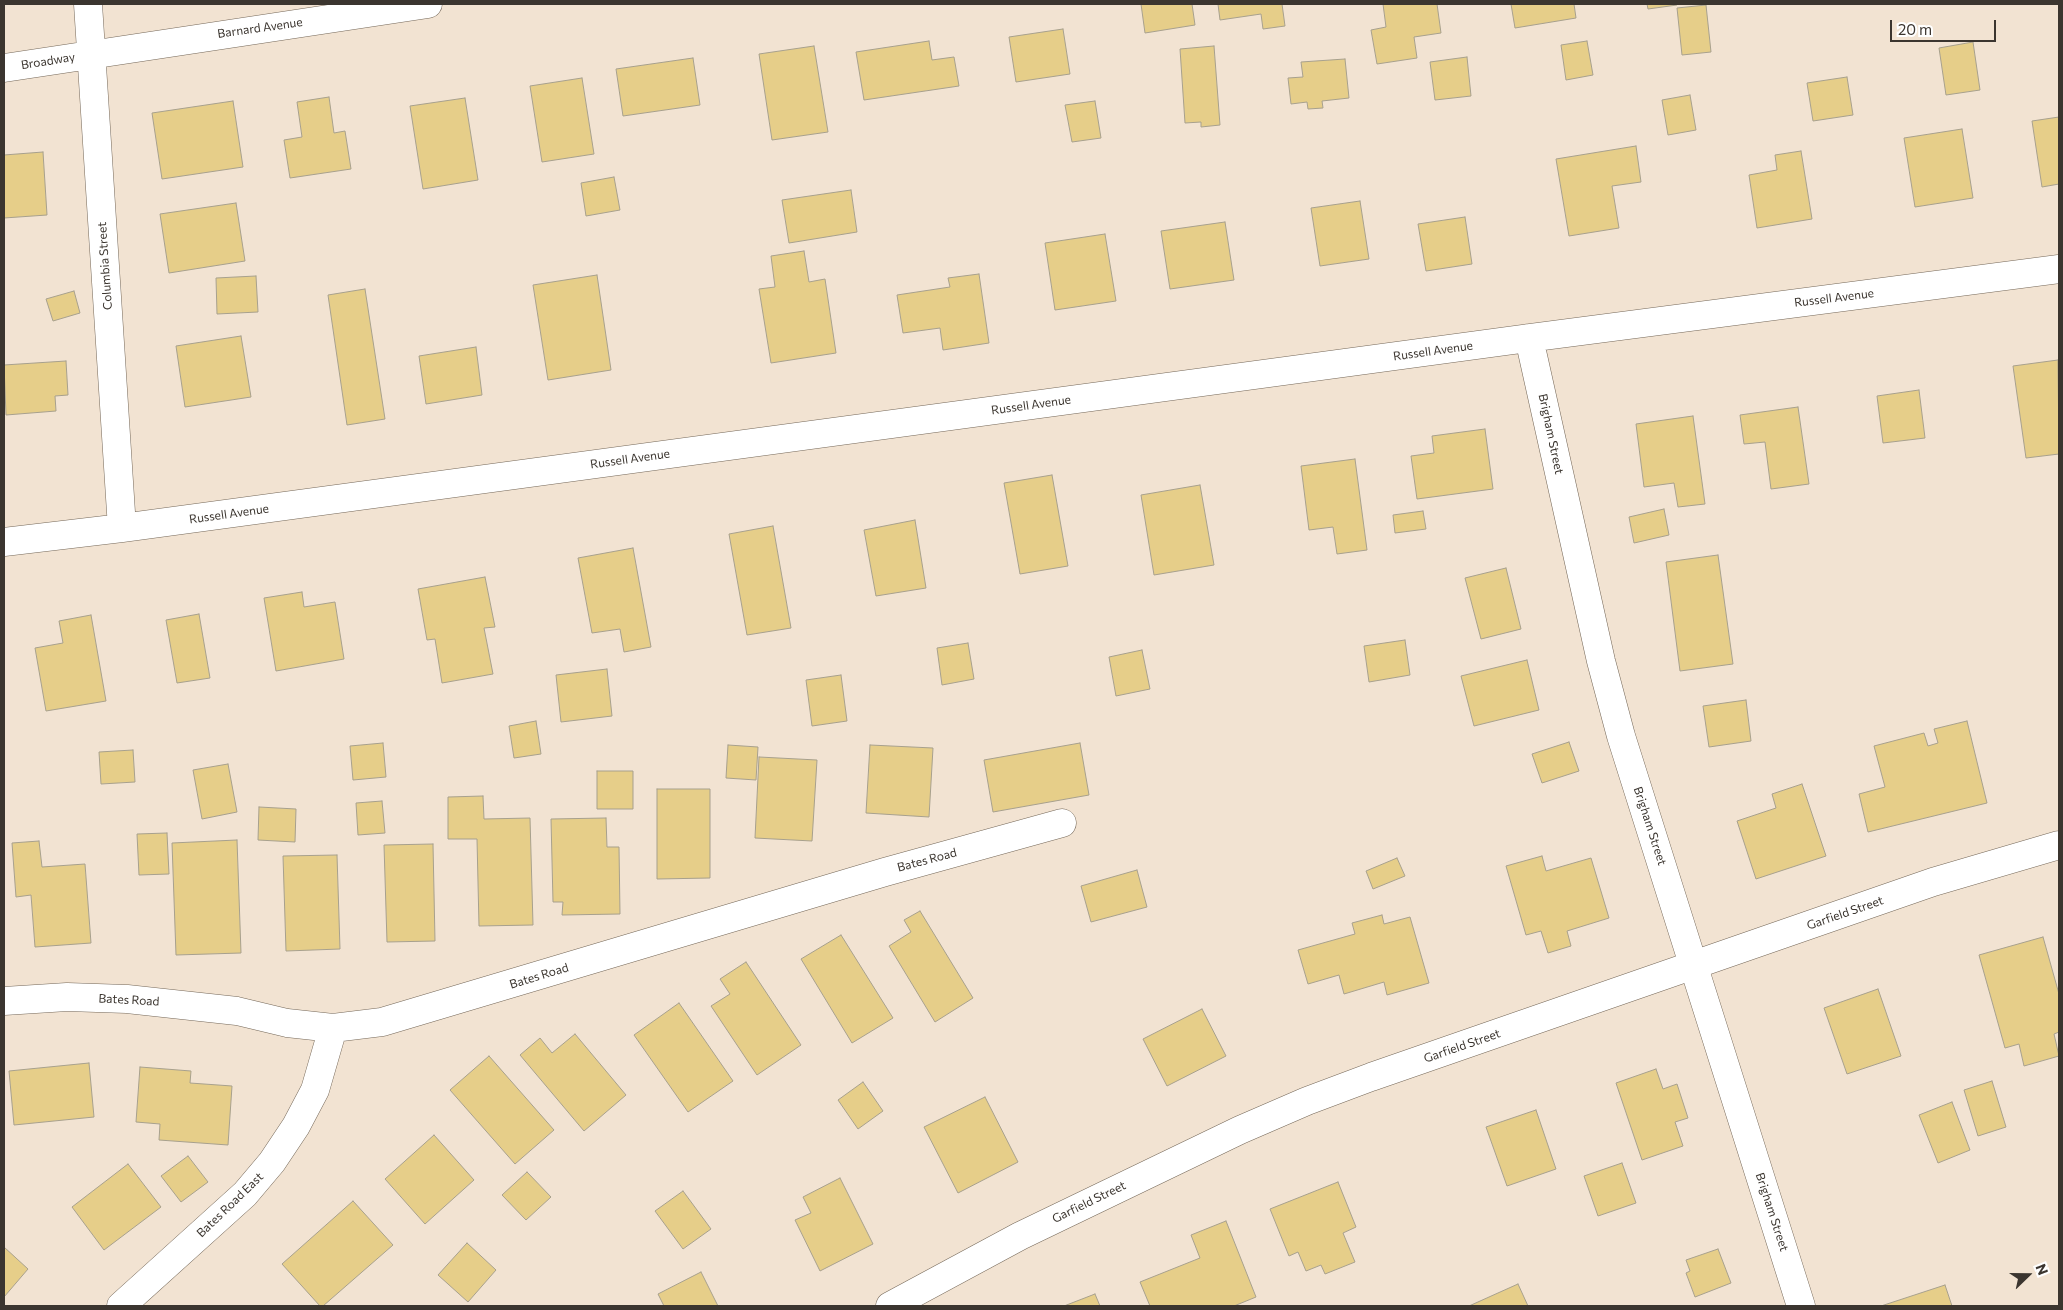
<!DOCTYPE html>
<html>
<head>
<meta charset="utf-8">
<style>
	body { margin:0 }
	#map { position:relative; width:2063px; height:1310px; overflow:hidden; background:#f2e3d2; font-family:Commissioner,sans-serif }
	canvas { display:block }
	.frame { position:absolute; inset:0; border:5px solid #3b352f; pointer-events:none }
	.north { position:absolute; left:2003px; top:1250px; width:50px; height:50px; -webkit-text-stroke:4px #fff; paint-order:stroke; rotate:68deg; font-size:14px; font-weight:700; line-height:20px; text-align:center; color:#3b352f }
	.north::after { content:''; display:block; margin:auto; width:18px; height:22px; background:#3b352f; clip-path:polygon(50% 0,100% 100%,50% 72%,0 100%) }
	.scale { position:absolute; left:1890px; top:20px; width:106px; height:22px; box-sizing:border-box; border:2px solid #3b352f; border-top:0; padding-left:6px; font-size:15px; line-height:18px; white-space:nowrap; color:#3b352f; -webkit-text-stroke:4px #fff; paint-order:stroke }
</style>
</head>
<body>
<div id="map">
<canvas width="2063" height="1310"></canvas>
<div class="frame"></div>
<div class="north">N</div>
<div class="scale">20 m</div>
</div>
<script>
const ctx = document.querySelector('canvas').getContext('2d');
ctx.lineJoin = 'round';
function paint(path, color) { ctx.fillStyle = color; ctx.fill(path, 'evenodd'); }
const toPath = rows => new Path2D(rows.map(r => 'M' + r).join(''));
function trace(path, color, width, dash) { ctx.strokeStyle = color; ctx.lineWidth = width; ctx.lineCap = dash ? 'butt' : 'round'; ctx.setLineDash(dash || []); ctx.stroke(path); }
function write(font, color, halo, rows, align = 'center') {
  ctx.font = font + ' Commissioner,sans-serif'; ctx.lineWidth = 4; ctx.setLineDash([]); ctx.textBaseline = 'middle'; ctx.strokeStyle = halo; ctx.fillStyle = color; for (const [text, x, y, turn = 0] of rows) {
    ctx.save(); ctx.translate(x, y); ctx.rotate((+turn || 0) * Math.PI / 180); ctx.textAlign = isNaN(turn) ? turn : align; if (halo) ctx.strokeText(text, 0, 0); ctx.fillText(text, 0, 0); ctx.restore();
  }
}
const building = toPath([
	[1141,4,1192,4,1195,25,1145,33,1141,4],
	[1218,4,1282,4,1285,26,1263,29,1261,14,1220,20,1218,4],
	[1383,4,1437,4,1441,33,1414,37,1417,58,1377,64,1371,30,1386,27,1383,4],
	[1511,4,1574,4,1576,18,1515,28,1511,4],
	[1647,4,1677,4,1677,5,1648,9,1647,4],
	[1706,5,1711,52,1682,55,1677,8,1706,5],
	[1063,29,1070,74,1016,82,1009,37,1063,29],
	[929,41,932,60,954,57,959,86,864,100,856,52,929,41],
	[1587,41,1593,75,1566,80,1561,45,1587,41],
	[1973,42,1980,90,1946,95,1939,48,1973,42],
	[814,46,828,132,772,140,759,54,814,46],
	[1214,46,1220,125,1201,127,1201,122,1185,123,1180,49,1214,46],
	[1467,57,1471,96,1435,100,1430,62,1467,57],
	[693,58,700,105,623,116,616,69,693,58],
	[1345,59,1349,98,1322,101,1323,108,1308,109,1307,102,1291,104,1288,78,1303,77,1301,62,1345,59],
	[1847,77,1853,115,1813,121,1807,83,1847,77],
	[582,78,594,154,542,162,530,86,582,78],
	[1690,95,1696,130,1668,135,1662,100,1690,95],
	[329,97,334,133,345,131,351,169,290,178,284,140,302,137,297,102,329,97],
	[465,98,478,180,423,189,410,106,465,98],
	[233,101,243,167,162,179,152,113,233,101],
	[1095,101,1101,138,1072,142,1065,105,1095,101],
	[2059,117,2059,184,2042,187,2032,121,2059,117],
	[1962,129,1973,198,1915,207,1904,138,1962,129],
	[1636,146,1641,182,1612,186,1619,228,1569,236,1556,159,1636,146],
	[1801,151,1812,219,1757,228,1749,175,1777,170,1775,155,1801,151],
	[43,152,47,215,4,218,4,155,43,152],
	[614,177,620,210,586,216,581,183,614,177],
	[851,190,857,232,789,243,782,200,851,190],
	[1360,201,1369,259,1320,266,1311,208,1360,201],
	[236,203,245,261,169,273,160,214,236,203],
	[1465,217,1472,264,1426,271,1418,224,1465,217],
	[1225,222,1234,280,1170,289,1161,231,1225,222],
	[1105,234,1116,301,1055,310,1045,243,1105,234],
	[804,251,809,282,825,279,836,353,771,363,759,289,775,287,771,256,804,251],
	[979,274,989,343,943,350,940,328,903,333,897,295,950,287,948,278,979,274],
	[597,275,611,370,548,380,533,285,597,275],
	[256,276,258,312,217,314,216,278,256,276],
	[365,289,385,419,347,425,328,295,365,289],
	[74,291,80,313,53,321,46,299,74,291],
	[241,336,251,397,185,407,176,346,241,336],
	[476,347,482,395,426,404,419,356,476,347],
	[2058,360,2059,454,2026,458,2013,366,2058,360],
	[66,361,68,395,55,396,56,411,6,415,4,365,66,361],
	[1919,390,1925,438,1883,443,1877,396,1919,390],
	[1798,407,1809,484,1771,489,1765,442,1744,444,1740,415,1798,407],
	[1693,416,1705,504,1678,507,1674,483,1644,487,1636,424,1693,416],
	[1485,429,1493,489,1417,499,1411,456,1434,453,1432,436,1485,429],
	[1355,459,1367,550,1337,554,1333,527,1309,530,1301,466,1355,459],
	[1052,475,1068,566,1020,574,1004,483,1052,475],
	[1200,485,1214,565,1154,575,1141,495,1200,485],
	[1664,509,1669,535,1634,543,1629,517,1664,509],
	[1423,511,1426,529,1395,533,1393,515,1423,511],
	[915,520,926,588,876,596,864,530,915,520],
	[773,526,791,628,747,635,729,534,773,526],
	[633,548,651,647,624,652,620,629,592,633,578,558,633,548],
	[1718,555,1733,664,1680,671,1666,562,1718,555],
	[1506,568,1521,629,1481,639,1465,578,1506,568],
	[485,577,495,627,484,628,493,674,442,683,435,639,427,640,418,589,485,577],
	[302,592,304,607,335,602,344,659,276,671,264,598,302,592],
	[199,614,210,678,177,683,166,620,199,614],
	[91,615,106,701,46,711,35,648,63,643,59,621,91,615],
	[1405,640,1410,675,1369,682,1364,646,1405,640],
	[968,643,974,679,942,685,937,648,968,643],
	[1142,650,1150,689,1116,696,1109,657,1142,650],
	[1527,660,1539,710,1474,726,1461,676,1527,660],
	[607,669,612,716,561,722,556,675,607,669],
	[841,675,847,721,812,726,806,680,841,675],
	[1746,700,1751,741,1709,747,1703,706,1746,700],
	[536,721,541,754,514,758,509,726,536,721],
	[1967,721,1987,803,1868,832,1859,794,1885,787,1874,746,1924,733,1928,746,1938,743,1934,729,1967,721],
	[1569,742,1579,771,1542,783,1532,754,1569,742],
	[383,743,386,777,353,780,350,746,383,743],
	[1080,743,1089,795,993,812,984,760,1080,743],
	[728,745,758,747,756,780,726,778,728,745],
	[870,745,933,748,929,817,866,813,870,745],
	[133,750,135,782,101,784,99,752,133,750],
	[759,757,817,760,812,841,755,838,759,757],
	[228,764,237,812,202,819,193,770,228,764],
	[597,771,633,771,633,809,597,809,597,771],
	[1802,784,1826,856,1756,879,1737,821,1776,808,1772,794,1802,784],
	[657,789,710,789,710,878,657,879,657,789],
	[483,796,484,819,530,818,533,925,479,926,477,839,448,839,448,797,483,796],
	[382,801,385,833,358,835,356,803,382,801],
	[259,807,296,809,295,842,258,840,259,807],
	[606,818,607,847,619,847,620,914,562,915,563,902,553,902,551,819,606,818],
	[167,833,169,874,139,875,137,834,167,833],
	[237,840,241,953,176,955,172,843,237,840],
	[39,841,42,867,85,864,91,943,35,947,31,895,16,897,12,843,39,841],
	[433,844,435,941,387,942,384,845,433,844],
	[337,855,340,949,286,951,283,856,337,855],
	[1542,856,1546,871,1591,858,1609,918,1567,931,1571,946,1548,953,1541,931,1526,935,1506,866,1542,856],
	[1397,858,1405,876,1373,889,1366,871,1397,858],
	[1137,870,1147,907,1091,922,1081,886,1137,870],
	[920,911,973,998,935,1022,889,946,911,932,904,920,920,911],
	[1382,915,1384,924,1410,917,1429,983,1387,995,1384,982,1344,994,1339,975,1308,984,1298,950,1355,934,1352,923,1382,915],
	[841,935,893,1018,852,1043,801,959,841,935],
	[2043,937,2059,994,2059,1032,2054,1034,2059,1056,2024,1066,2019,1044,2005,1048,1979,955,2043,937],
	[746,962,801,1045,757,1075,711,1006,730,994,720,979,746,962],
	[1878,989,1901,1056,1847,1074,1824,1008,1878,989],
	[679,1003,733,1081,688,1112,634,1035,679,1003],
	[1202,1009,1226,1056,1167,1086,1143,1039,1202,1009],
	[575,1034,626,1095,584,1131,520,1055,540,1038,552,1053,575,1034],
	[489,1056,554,1130,515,1164,450,1090,489,1056],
	[89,1063,94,1117,14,1125,9,1071,89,1063],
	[140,1067,191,1071,190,1083,232,1086,228,1145,159,1140,160,1124,136,1122,140,1067],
	[1656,1069,1663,1089,1677,1084,1688,1118,1675,1122,1683,1146,1642,1160,1616,1083,1656,1069],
	[1992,1081,2006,1127,1978,1136,1964,1090,1992,1081],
	[863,1082,883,1111,858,1129,838,1100,863,1082],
	[985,1097,1018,1162,958,1193,924,1127,985,1097],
	[1952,1102,1970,1150,1938,1163,1919,1115,1952,1102],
	[1536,1110,1556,1169,1507,1186,1486,1127,1536,1110],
	[434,1135,474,1180,425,1224,385,1179,434,1135],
	[188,1156,208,1182,181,1202,161,1176,188,1156],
	[1622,1163,1636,1203,1598,1216,1584,1176,1622,1163],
	[128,1164,161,1207,104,1250,72,1207,128,1164],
	[527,1172,551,1197,526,1220,502,1195,527,1172],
	[840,1178,873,1244,820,1271,795,1220,811,1213,803,1197,840,1178],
	[1338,1182,1356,1227,1343,1233,1355,1262,1325,1274,1321,1265,1306,1271,1298,1252,1289,1256,1270,1209,1338,1182],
	[683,1191,711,1229,683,1249,655,1211,683,1191],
	[353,1201,393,1245,323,1306,320,1306,282,1264,353,1201],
	[1226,1221,1256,1297,1234,1306,1150,1306,1140,1282,1200,1258,1191,1235,1226,1221],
	[467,1243,496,1270,468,1302,438,1275,467,1243],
	[4,1247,28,1269,4,1297,4,1247],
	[1718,1249,1731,1283,1695,1297,1686,1273,1690,1271,1686,1260,1718,1249],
	[701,1272,718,1306,664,1306,658,1294,701,1272],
	[1518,1284,1528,1306,1469,1306,1518,1284],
	[1945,1285,1952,1306,1881,1306,1945,1285],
	[1095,1294,1100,1306,1064,1306,1095,1294]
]);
const street = toPath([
	[88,4,122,528],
	[4,68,428,4],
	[1529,338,1601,661,1621,736,1801,1306],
	[4,542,122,528,1529,338,2059,269],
	[4,1001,67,997,127,999,237,1011,287,1023,333,1028,382,1022,885,872,1062,823],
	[121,1306,245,1194,272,1162,296,1126,315,1090,333,1028],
	[890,1306,1020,1236,1240,1130,1307,1101,1371,1077,1933,882,2059,845]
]);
const streetNames = [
	["Barnard Avenue",260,28,-8],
	["Broadway",48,61,-9],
	["Columbia Street",105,266,-94],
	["Russell Avenue",1834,298,-7],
	["Russell Avenue",1433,351,-8],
	["Russell Avenue",1031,405,-8],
	["Brigham Street",1551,434,78],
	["Russell Avenue",630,459,-8],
	["Russell Avenue",229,514,-8],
	["Brigham Street",1650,826,72],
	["Bates Road",927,860,-15],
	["Garfield Street",1845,913,-19],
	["Bates Road",539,976,-17],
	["Bates Road",129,1000,3],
	["Garfield Street",1462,1046,-19],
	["Garfield Street",1089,1202,-26],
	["Bates Road East",230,1205,-44],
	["Brigham Street",1772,1212,72]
];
paint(building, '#e6ce89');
trace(building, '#a7a08d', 1);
trace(street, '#756859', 29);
trace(street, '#fff', 28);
write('12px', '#3b352f', '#fff', streetNames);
</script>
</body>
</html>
